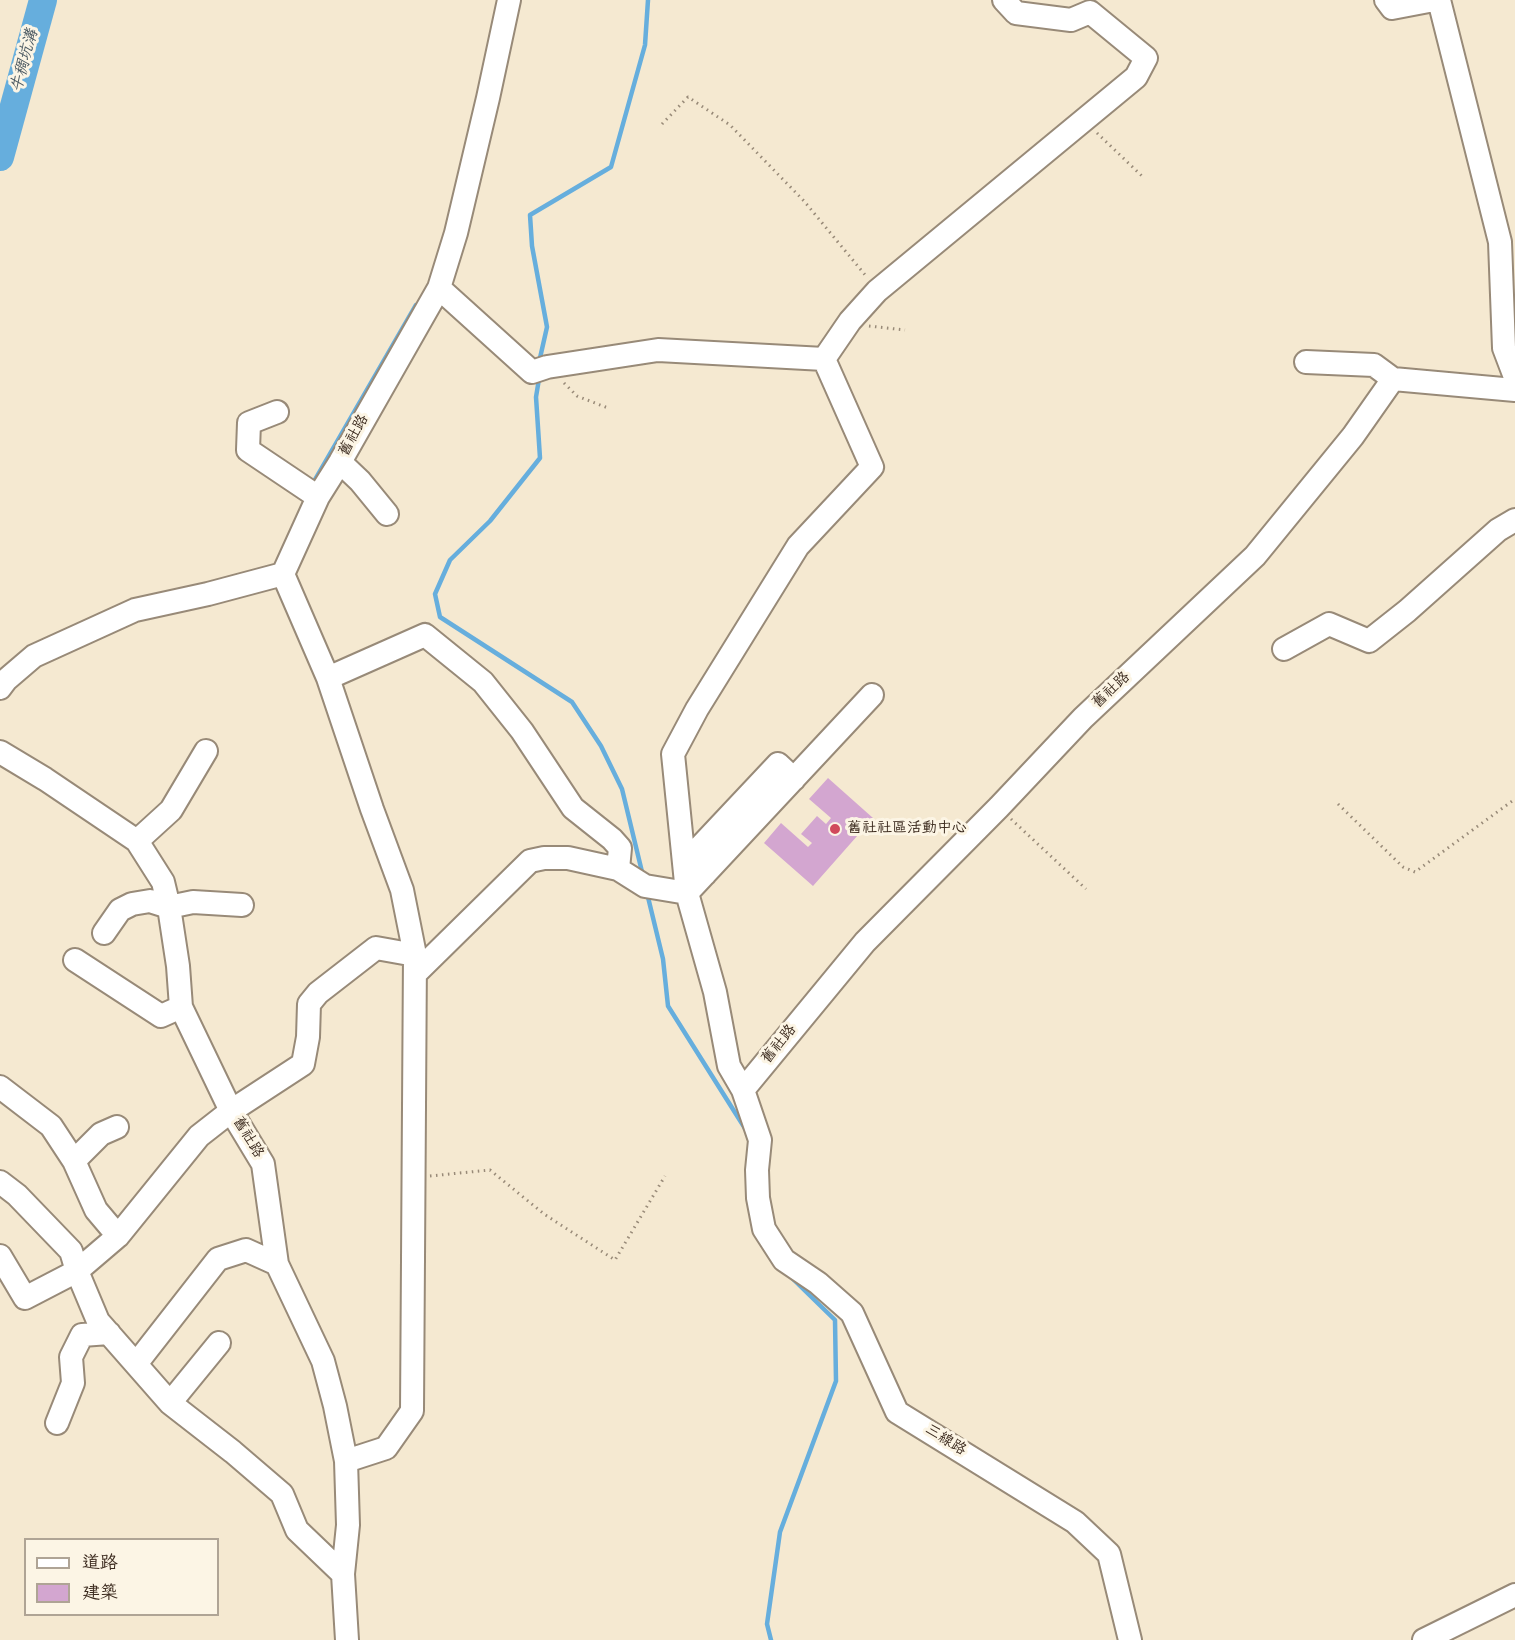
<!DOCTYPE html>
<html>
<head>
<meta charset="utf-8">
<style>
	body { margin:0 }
	#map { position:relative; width:1515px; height:1640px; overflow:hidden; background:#f5e9d1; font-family:Kalam,"LXGW WenKai TC",sans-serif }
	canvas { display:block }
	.legend { position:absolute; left:24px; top:1538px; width:195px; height:78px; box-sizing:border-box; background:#fcf5e5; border:2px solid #afa495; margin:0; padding:8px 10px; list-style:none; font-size:18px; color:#3b2a1e }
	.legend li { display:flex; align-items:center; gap:12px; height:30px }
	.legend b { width:30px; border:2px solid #afa495 }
</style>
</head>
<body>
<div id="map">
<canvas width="1515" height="1640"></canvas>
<ul class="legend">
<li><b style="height:8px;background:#fff"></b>道路</li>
<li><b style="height:16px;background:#d3a6d0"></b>建築</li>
</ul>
</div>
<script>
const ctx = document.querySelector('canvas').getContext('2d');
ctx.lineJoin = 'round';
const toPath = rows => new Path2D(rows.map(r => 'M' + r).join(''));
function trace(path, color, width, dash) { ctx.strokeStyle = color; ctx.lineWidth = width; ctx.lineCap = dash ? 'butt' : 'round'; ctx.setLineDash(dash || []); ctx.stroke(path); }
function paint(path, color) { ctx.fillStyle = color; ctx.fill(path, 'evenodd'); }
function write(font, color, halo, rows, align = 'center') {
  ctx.font = font + ' Kalam,"LXGW WenKai TC",sans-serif'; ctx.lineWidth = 6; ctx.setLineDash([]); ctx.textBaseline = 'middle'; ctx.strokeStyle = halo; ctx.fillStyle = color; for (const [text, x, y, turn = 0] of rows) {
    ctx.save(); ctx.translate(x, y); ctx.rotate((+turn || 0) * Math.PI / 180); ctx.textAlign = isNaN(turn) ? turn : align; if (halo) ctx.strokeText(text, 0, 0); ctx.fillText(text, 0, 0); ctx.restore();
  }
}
const stream = toPath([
	[540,358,547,327,532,246,530,215,611,167,645,45,648,0],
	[539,379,536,397,540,458,490,521,450,560,435,594,440,617,572,702,601,746,622,789,643,876],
	[312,485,416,305],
	[647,893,663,959,668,1006,746,1130],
	[771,1640,767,1624,780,1532,836,1381,835,1320,793,1279]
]);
const river = toPath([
	[0,157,43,0]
]);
const building = toPath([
	[828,778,873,818,813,886,764,843,781,823,808,847,812,843,801,834,817,816,826,824,831,818,809,799]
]);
const path = toPath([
	[662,124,688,97,730,125,804,201,866,276],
	[1097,133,1143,177],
	[869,326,905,330],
	[564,383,577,396,608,408],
	[1338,804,1403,867,1415,872,1515,799],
	[1011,819,1086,889],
	[430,1176,490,1170,544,1214,615,1260,665,1176]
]);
const minor = toPath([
	[1386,0,1392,8,1434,0],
	[1439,0,1500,242,1504,348,1515,377],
	[439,288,532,372,547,367,658,350,824,359,872,467,798,546,697,709,673,754,687,893,715,992,729,1066,743,1090,760,1140,757,1170,758,1198,764,1229,784,1260,818,1283,852,1313,897,1412,1075,1522,1109,1554,1130,1640],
	[824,359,850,321,877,291,1136,77,1146,58,1090,12,1071,20,1016,13,1004,0],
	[1306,362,1374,365,1393,379],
	[277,412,249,423,248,450,318,497],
	[340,462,360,481,387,514],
	[283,574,328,678,372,809,402,890,415,955,412,1411,386,1448,346,1461],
	[1284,649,1329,624,1369,641,1407,611,1498,530,1515,520],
	[328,678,425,635,483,682,522,731,573,808,612,839,620,848,618,869],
	[0,688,6,680,34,656,135,610,208,594,283,574,318,497,340,462,439,288,456,233,488,98,509,0],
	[0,752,45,779,137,841,163,882,169,907,178,966,181,1007,231,1111,263,1164,277,1264,323,1361,335,1406,346,1461,348,1525,343,1574,347,1640],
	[137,841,171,810,206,751],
	[705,874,699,848,778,764,794,779],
	[104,933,120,910,132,904,150,901,169,907,193,902,242,905],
	[75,960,161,1016,181,1007],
	[415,974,530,861,544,858,568,858,618,869,645,886,687,893,872,695],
	[0,1087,51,1126,74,1161,96,1210,118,1236],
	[743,1090,865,942,999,807,1083,718,1255,556,1353,436,1393,379,1515,390],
	[74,1161,101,1134,117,1127],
	[0,1182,17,1195,71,1251,77,1271,98,1321,170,1403,233,1452,282,1494,297,1530,343,1574],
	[0,1256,25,1298,77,1271,118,1236,199,1136,231,1111,303,1064,308,1037,309,1004,318,993,376,948,415,955],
	[136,1364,218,1259,246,1250,277,1264],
	[170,1403,219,1343],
	[57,1423,73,1383,71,1357,82,1335,109,1333],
	[1424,1640,1515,1595]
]);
const markers = [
	[835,829,6,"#d1495b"]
];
const streetNames = [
	["舊社路",355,436,-61],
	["舊社路",1112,691,-43],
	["舊社路",780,1045,-51],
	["舊社路",247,1138,59],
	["三線路",945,1441,32]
];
const poiNames = [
	["舊社社區活動中心",847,829]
];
const waterNames = [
	["牛稠坑溝",26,61,-75]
];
trace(stream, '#66aedd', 4.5);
trace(river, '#66aedd', 28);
paint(building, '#d3a6d0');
trace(minor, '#988a78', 26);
trace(path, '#988a78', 3, [1.5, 4.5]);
trace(minor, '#fff', 22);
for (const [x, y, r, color] of markers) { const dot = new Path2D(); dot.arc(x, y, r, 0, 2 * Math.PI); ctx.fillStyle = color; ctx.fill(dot); trace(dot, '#fcf5e5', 2); }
write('15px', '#3b2a1e', '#fcf5e5', streetNames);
write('15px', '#3b2a1e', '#fcf5e5', poiNames, 'left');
write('italic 16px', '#4a5861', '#fcf5e5', waterNames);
</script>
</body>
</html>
